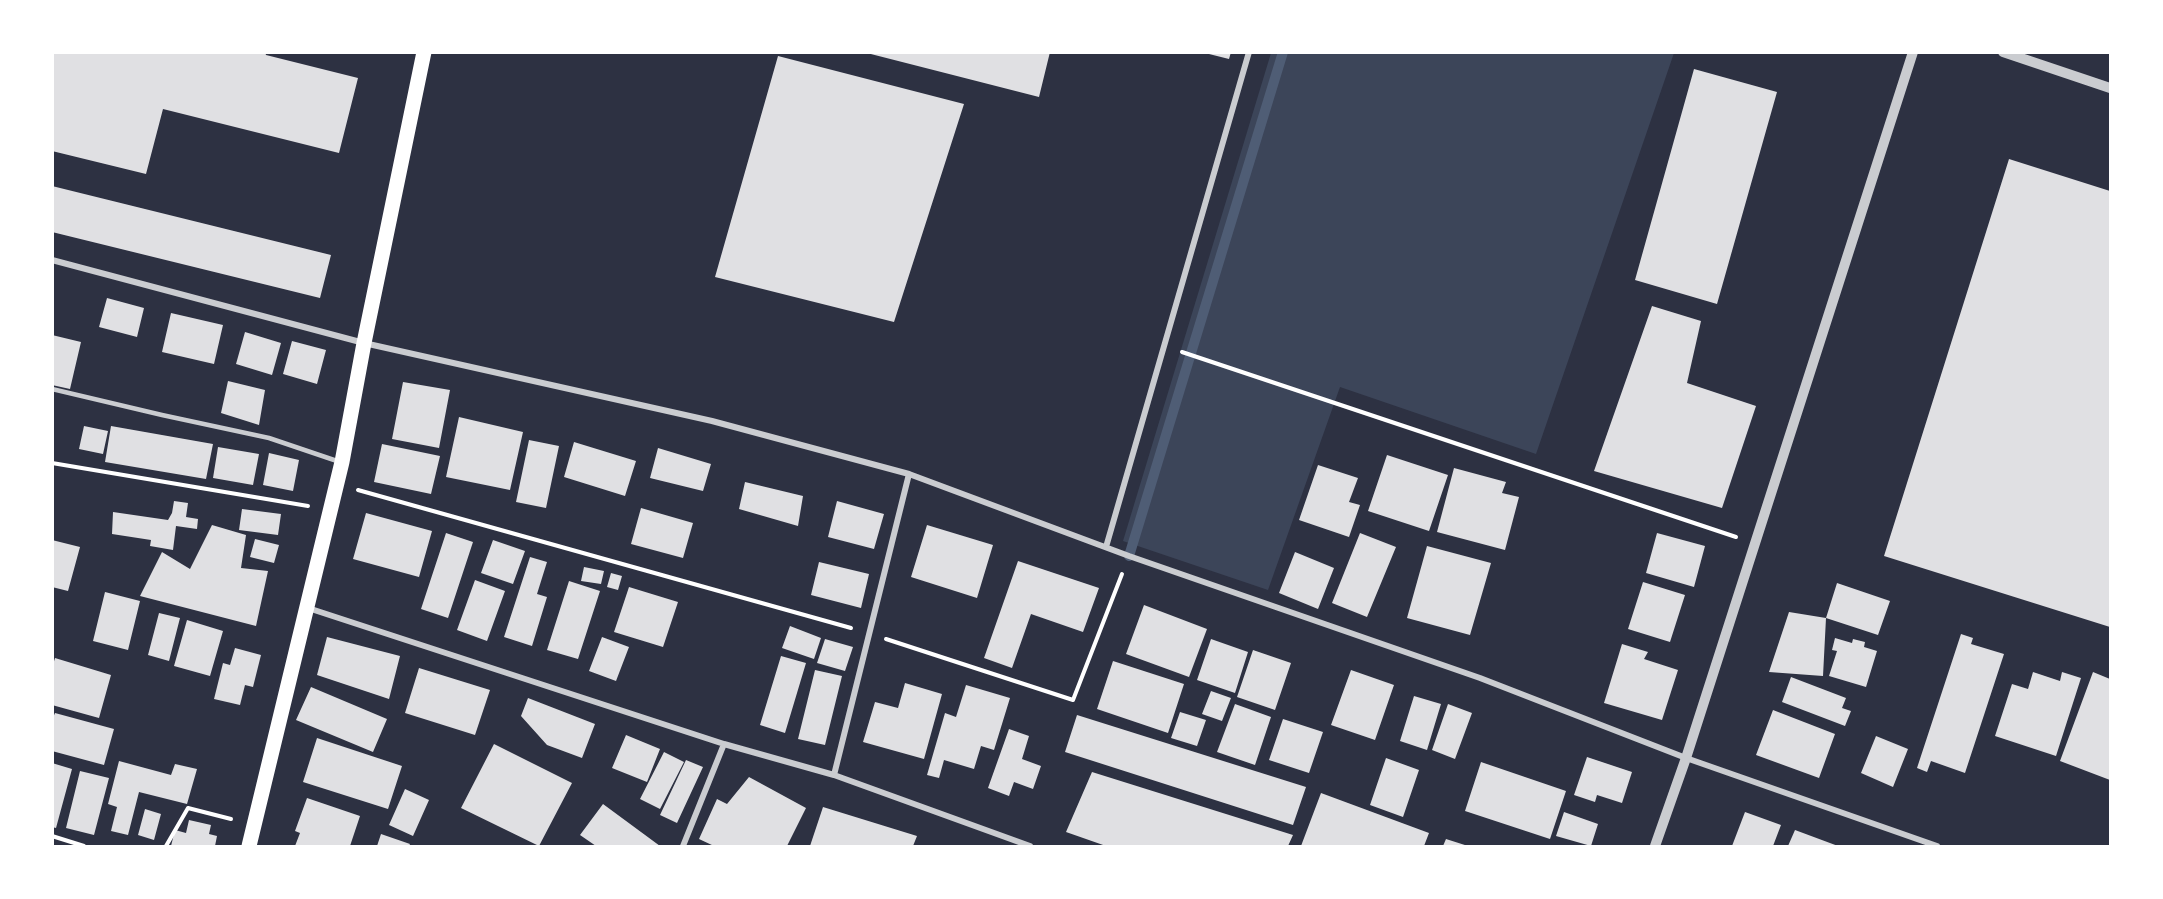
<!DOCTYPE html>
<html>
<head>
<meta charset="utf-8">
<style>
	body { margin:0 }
	#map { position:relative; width:2163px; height:899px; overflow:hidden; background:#2d3142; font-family:"Alegreya Sans",sans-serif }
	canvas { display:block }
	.frame { position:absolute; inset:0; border:54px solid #fff; pointer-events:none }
</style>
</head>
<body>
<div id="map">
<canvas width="2163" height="899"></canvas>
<div class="frame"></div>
</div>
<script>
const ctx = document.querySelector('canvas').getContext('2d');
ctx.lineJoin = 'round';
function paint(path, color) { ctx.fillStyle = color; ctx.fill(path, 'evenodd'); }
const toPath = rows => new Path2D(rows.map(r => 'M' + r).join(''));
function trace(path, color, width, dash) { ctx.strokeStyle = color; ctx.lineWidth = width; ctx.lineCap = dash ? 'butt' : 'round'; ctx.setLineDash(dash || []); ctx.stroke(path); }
const green = toPath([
	[1271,53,1674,53,1536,454,1340,387,1268,590,1123,541]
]);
const stream = toPath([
	[1129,556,1283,52]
]);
const building = toPath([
	[52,52,265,52,266,55,358,78,339,153,163,109,146,174,52,151],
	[863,52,1050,52,1039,97],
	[1201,52,1231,52,1229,59],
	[778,56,964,104,894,322,715,277],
	[1694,69,1777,92,1717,304,1635,280],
	[2009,159,2110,191,2110,627,1884,556],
	[52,186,331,255,320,298,52,232],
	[107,298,144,308,137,337,99,327],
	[1652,306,1701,321,1687,383,1756,406,1722,508,1594,471],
	[171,313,223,325,214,364,162,352],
	[245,332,281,343,272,375,236,364],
	[52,335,81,342,70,389,52,385],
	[292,341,326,350,317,384,283,374],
	[228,381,265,390,259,425,221,413],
	[403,382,450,390,439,448,392,439],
	[459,417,523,432,510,490,446,477],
	[84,426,108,431,103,454,79,449],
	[111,426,213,444,206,479,105,462],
	[529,440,559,446,546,508,516,502],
	[574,442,636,461,625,496,564,477],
	[382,444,440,456,431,494,374,482],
	[218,447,259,454,253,485,213,478],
	[658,448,711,464,703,491,650,478],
	[269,453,299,460,293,491,263,485],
	[1387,455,1448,475,1429,531,1368,511],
	[1318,465,1358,478,1349,502,1360,505,1349,537,1299,520],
	[1454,468,1506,482,1502,493,1519,497,1505,550,1437,532],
	[745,482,803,496,798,526,739,509],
	[174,501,188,503,186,517,198,519,197,529,176,526,173,550,150,546,151,540,112,534,113,512,168,520,172,513],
	[837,501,884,514,874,549,828,537],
	[641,508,693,523,683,558,631,544],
	[242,509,281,514,278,535,239,530],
	[366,513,432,531,419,577,353,559],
	[212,525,246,535,241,568,268,571,256,626,140,596,162,552,190,569],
	[927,525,993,545,977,598,911,577],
	[446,533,473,542,448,618,421,609],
	[1360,533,1396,547,1367,617,1332,603],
	[1657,533,1705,546,1694,587,1646,573],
	[255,539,279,545,274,563,250,557],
	[52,540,80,547,68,591,52,587],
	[493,540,525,551,513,584,481,573],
	[1427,546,1491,563,1470,635,1407,618],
	[1295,552,1334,568,1318,609,1279,593],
	[530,557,547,562,537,594,547,597,532,646,504,637],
	[1018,561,1099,588,1083,632,1031,614,1012,668,984,658],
	[819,562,869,574,861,608,811,595],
	[584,567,604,571,601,584,581,581],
	[611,573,622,576,618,590,607,587],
	[475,580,505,591,487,641,457,630],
	[569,581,600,591,578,659,547,650],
	[1643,582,1685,595,1670,642,1628,629],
	[1837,583,1890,601,1878,635,1826,618,1823,676,1769,672,1789,612,1826,618],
	[629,587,678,602,663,647,614,632],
	[105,592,140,601,128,650,93,641],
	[1144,605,1207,629,1189,677,1126,654],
	[159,613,180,618,169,661,148,655],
	[187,620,223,631,210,676,174,666],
	[790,626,821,638,814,659,782,648],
	[1961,634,1973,638,1971,644,2004,654,1965,773,1931,761,1927,772,1917,768],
	[327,637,400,656,389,699,317,675],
	[602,637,629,647,616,681,589,671],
	[1835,638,1852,643,1853,639,1865,642,1864,647,1877,651,1866,687,1829,676,1837,651,1832,650],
	[825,639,853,647,845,671,817,663],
	[1211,639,1248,652,1235,693,1197,680],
	[1622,644,1648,652,1644,659,1678,670,1662,720,1604,703],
	[235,648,261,655,253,687,245,685,240,705,214,699,223,663,230,665],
	[1253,650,1291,663,1275,710,1237,697],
	[781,656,806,663,785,733,760,725],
	[55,658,111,675,99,718,52,705,52,668],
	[1113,661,1184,684,1168,733,1097,709],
	[419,668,490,690,475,735,405,713],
	[815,670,842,676,825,745,798,739],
	[1351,670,1394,685,1375,740,1331,725],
	[2033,672,2060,681,2062,672,2081,678,2056,756,1995,736,2012,684,2028,689],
	[2093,672,2110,679,2110,780,2060,761],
	[1791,677,1846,698,1842,708,1851,711,1845,726,1782,702],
	[905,683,942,694,924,759,863,742,875,702,898,708],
	[966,685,1010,698,994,750,981,746,974,769,944,760,939,778,927,775,945,713,956,717],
	[311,687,387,719,373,752,296,720],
	[1211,691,1231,698,1222,721,1202,714],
	[1414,696,1441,704,1427,750,1400,741],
	[528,698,595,724,582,758,547,745,521,716],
	[1235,704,1271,717,1255,765,1217,752],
	[1448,704,1472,713,1455,759,1432,750],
	[1773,710,1835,734,1819,778,1756,755],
	[1180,712,1206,720,1197,746,1171,738],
	[55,713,114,729,104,765,52,751,52,720],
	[1077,715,1306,787,1293,825,1065,752],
	[1283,719,1323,732,1309,773,1269,760],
	[1009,729,1029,736,1022,759,1041,766,1033,789,1014,782,1009,796,988,788],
	[626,735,660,749,647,782,612,768],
	[1876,736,1908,749,1893,787,1861,773],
	[317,738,402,766,388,809,303,782],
	[494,744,572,783,539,846,461,808],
	[664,752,684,762,660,809,640,799],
	[1587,757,1632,772,1622,803,1597,795,1595,802,1574,795],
	[1386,758,1419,770,1403,817,1370,805],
	[686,760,703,767,677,823,660,815],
	[119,761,171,775,175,764,197,769,187,804,139,792,128,835,111,831,117,807,108,804],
	[1481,762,1566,791,1550,839,1465,811],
	[52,763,72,769,56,828,52,827],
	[80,771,109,778,94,835,66,828],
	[1092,772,1293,835,1288,846,1106,846,1066,832],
	[749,777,806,808,787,846,714,846,699,839,717,799,727,804],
	[405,789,429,800,413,836,389,825],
	[1321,793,1429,833,1424,846,1301,846],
	[307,798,360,816,350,846,295,846,300,833,295,831],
	[603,804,660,846,596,846,580,835],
	[823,807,917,836,913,846,810,846],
	[145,809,161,814,154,840,138,835],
	[1564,812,1598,824,1591,846,1556,836],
	[1745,812,1781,825,1773,846,1732,846],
	[189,820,211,825,209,834,217,836,215,846,171,846,175,830,186,833],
	[1795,830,1838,846,1788,846],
	[381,834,410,844,409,846,377,846],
	[1446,839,1468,846,1443,846]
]);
const path = toPath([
	[1182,352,1736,537],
	[52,463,308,506],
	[358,490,851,628],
	[886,639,1073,700,1122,574],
	[52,836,84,846],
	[166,846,188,808,231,819]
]);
const service = toPath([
	[52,389,162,415,269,438,340,462]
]);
const minor = toPath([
	[52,260,364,343,712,421,909,474,1129,556,1480,678,1686,758,1937,846],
	[1106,547,1249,52],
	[308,608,724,744,834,775,1030,846],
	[834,775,909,474],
	[683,846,724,744]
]);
const tertiary = toPath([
	[2003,52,2110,88],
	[1655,846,1686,758,1913,52]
]);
const primary = toPath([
	[249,846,342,462,364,343,424,52]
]);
paint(green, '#3c4559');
trace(stream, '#4f5d75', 10);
paint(building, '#e0e0e3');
trace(path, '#fff', 4);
trace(service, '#caccd0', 4.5);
trace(minor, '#caccd0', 6);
trace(tertiary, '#caccd0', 10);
trace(primary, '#fff', 15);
</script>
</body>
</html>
